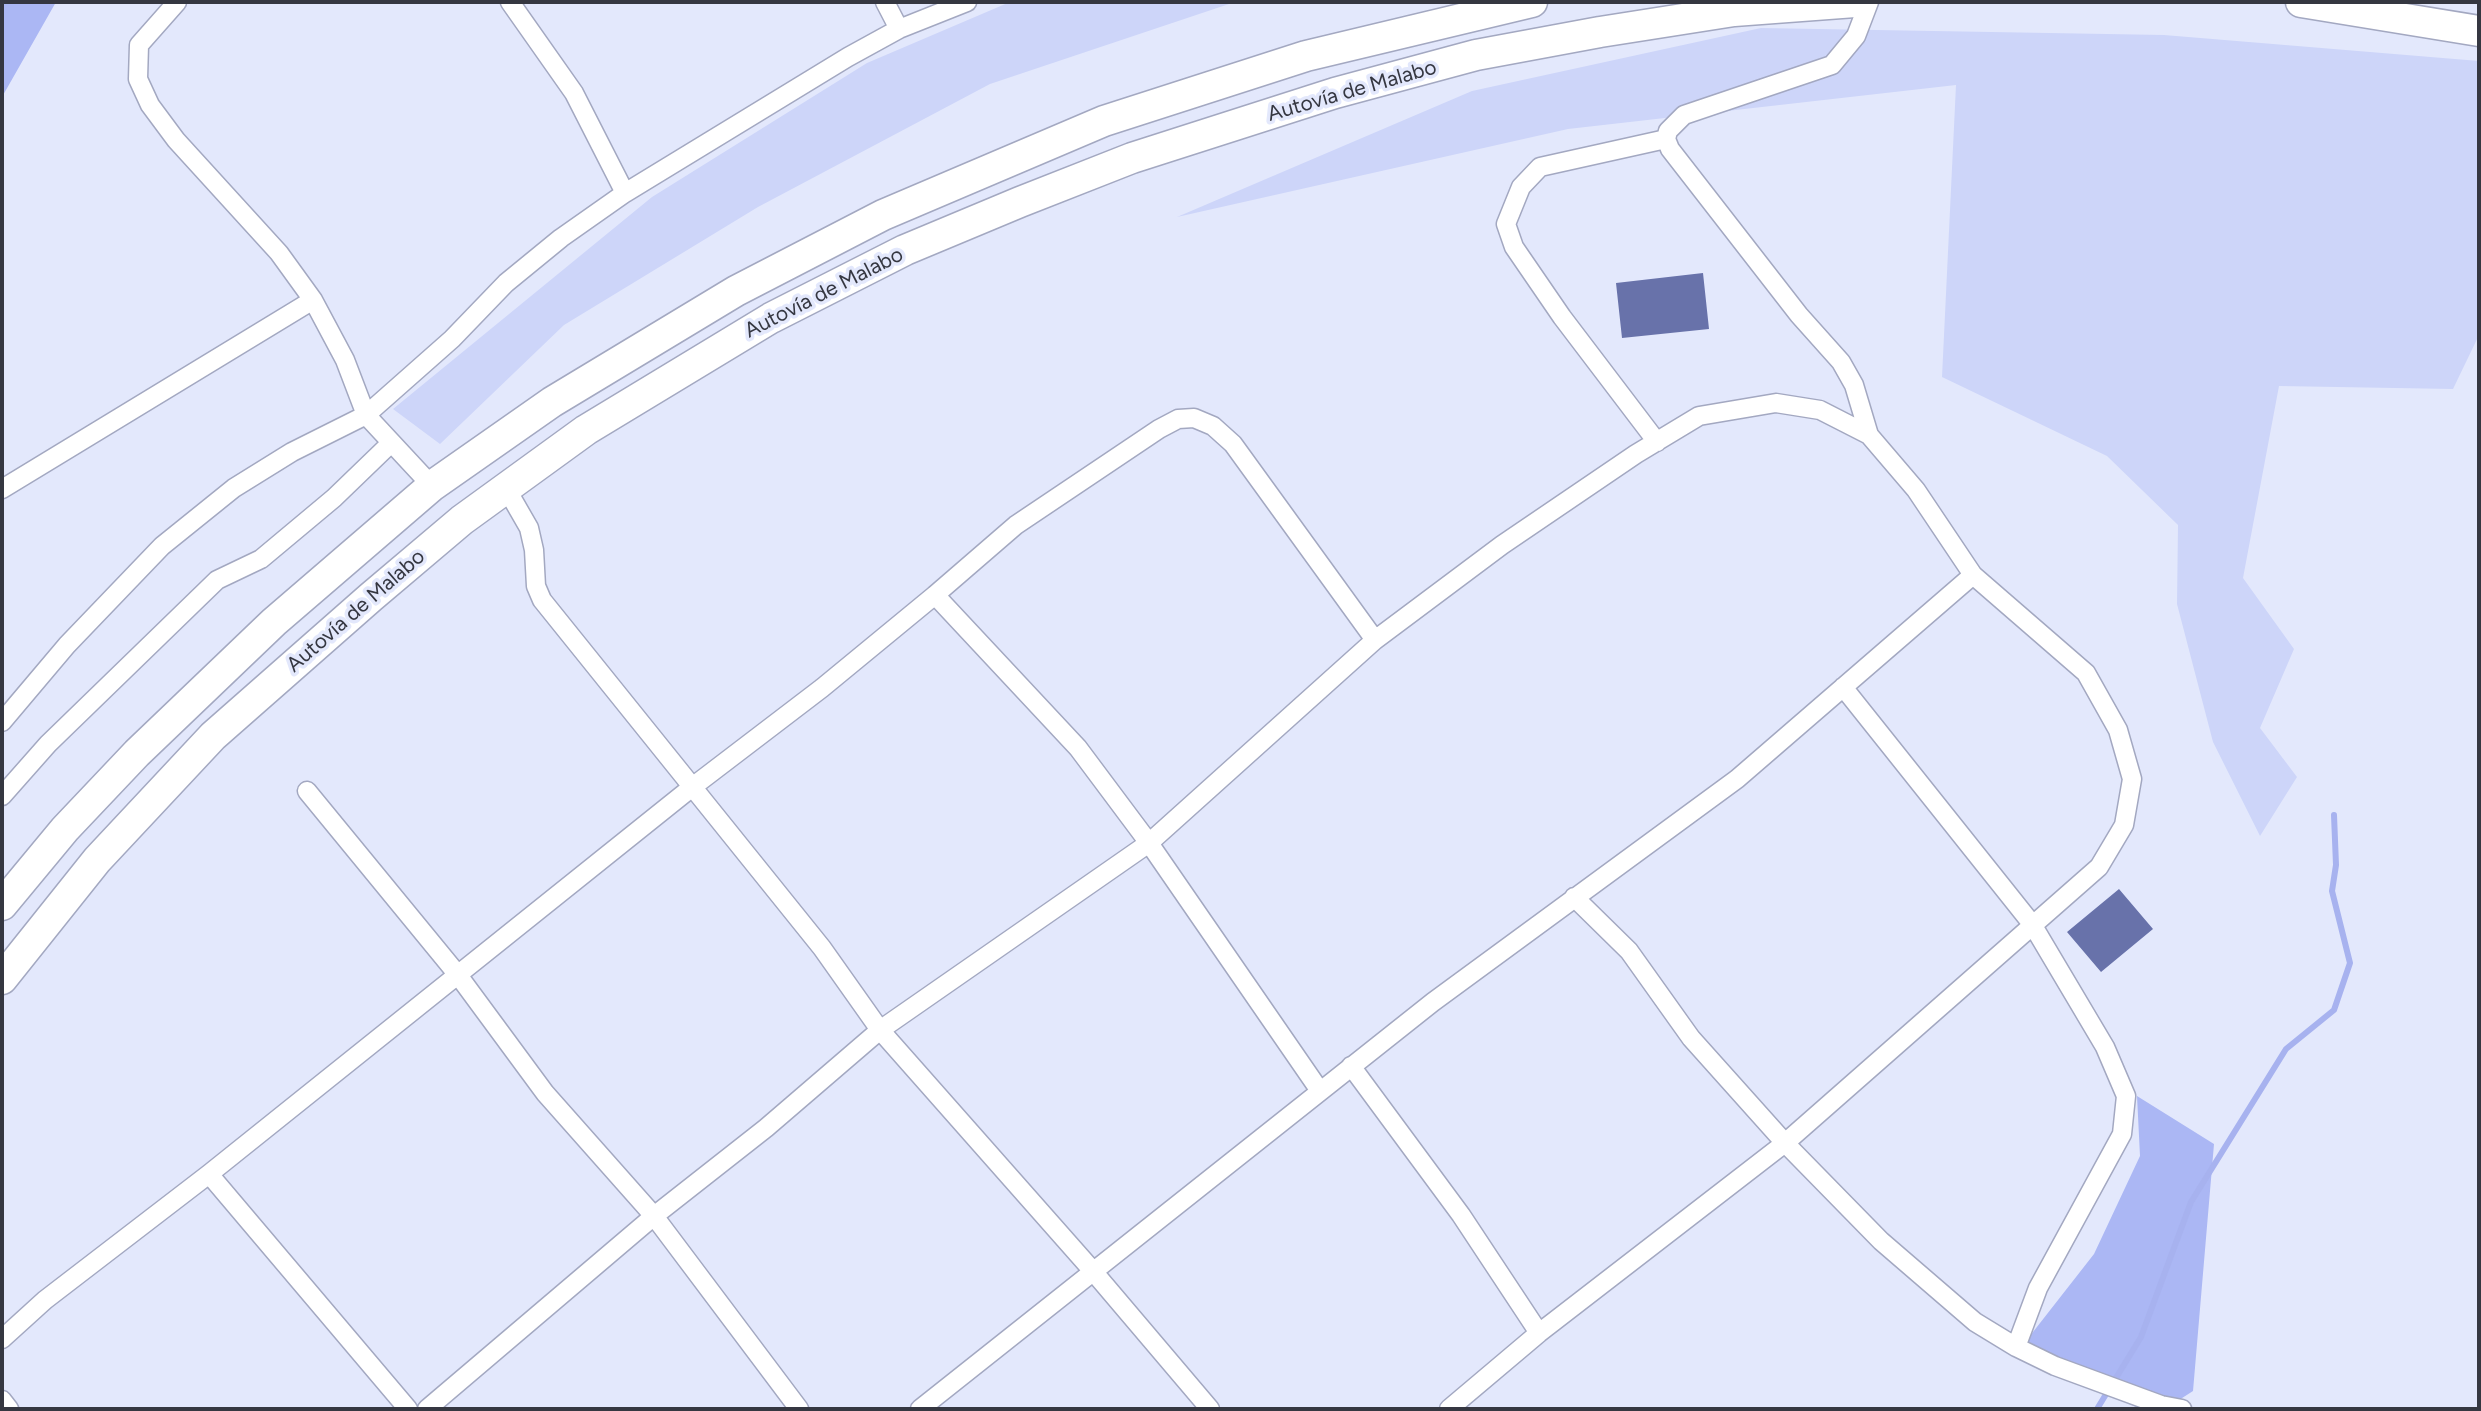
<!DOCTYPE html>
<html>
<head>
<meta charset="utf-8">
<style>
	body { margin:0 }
	#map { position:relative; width:2481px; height:1411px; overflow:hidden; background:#e3e8fc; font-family:Figtree,sans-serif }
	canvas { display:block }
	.frame { position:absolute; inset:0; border:4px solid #353741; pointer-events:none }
</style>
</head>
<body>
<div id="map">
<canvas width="2481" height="1411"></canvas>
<div class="frame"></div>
</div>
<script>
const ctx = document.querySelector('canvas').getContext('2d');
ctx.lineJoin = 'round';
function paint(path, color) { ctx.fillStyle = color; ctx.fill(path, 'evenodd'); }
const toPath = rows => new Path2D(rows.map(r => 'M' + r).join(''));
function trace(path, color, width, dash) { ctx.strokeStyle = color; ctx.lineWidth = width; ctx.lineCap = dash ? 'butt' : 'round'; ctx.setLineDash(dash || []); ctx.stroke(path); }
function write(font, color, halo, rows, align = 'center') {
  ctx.font = font + ' Figtree,sans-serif'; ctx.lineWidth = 7; ctx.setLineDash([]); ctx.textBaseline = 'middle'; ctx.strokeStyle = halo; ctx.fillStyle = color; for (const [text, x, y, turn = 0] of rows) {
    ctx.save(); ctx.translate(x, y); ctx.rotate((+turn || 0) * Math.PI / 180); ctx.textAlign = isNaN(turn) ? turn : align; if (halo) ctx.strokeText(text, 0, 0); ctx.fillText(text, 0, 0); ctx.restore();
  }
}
const green = toPath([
	[1010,2,1235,2,990,84,758,207,564,325,440,444,393,409,652,197,867,63],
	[1761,28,2164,35,2479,61,2479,335,2453,389,2279,386,2243,578,2294,649,2260,728,2297,777,2260,836,2213,742,2177,604,2178,525,2107,456,1942,377,1956,85,1568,129,1177,217,1472,91]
]);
const forest = toPath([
	[2,2,56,2,2,97],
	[2137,1096,2214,1144,2193,1391,2165,1409,2141,1409,2015,1355,2094,1254,2140,1156]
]);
const stream = toPath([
	[2097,1409,2141,1337,2191,1202,2286,1049,2334,1010,2350,963,2332,891,2336,865,2334,815]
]);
const building = toPath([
	[1703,273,1709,329,1622,338,1616,283],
	[2119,889,2153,929,2101,972,2067,932]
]);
const minor = toPath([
	[177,2,139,45,138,79,150,105,176,140,279,253,313,300,345,360,366,415,432,486],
	[510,2,574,93,625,193],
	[885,2,899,29],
	[1869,435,1854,385,1841,362,1799,315,1670,149,1666,139,1668,131,1684,115,1832,65,1856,36,1869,2],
	[1657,442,1562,317,1514,247,1506,224,1521,187,1540,167,1666,139],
	[506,488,529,528,534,550,536,586,542,600,822,948,880,1030,1092,1270,1210,1409],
	[2,489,313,300],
	[1843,687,2032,924,2105,1047,2126,1096,2122,1134,2038,1288,2016,1347],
	[2,722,67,645,162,546,234,488,292,452,366,415,452,339,506,283,561,238,625,193,848,57,899,29,967,2],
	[307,791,458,975,545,1093,654,1216,799,1409],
	[2,796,48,744,217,580,261,559,334,498,391,443],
	[1574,897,1629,951,1691,1038,1785,1143,1881,1241,1975,1322,2016,1347,2055,1366,2161,1405,2182,1409],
	[1351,1066,1461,1215,1539,1333],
	[1320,1091,1149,843,1078,748,935,595,1016,525,1159,429,1178,419,1194,418,1213,426,1233,444,1375,640],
	[209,1174,408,1409],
	[2,1339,45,1300,209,1174,691,788,822,688,935,595],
	[2,1400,9,1409],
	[427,1409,654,1216,766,1128,880,1030,1149,843,1375,640,1502,545,1636,454,1699,416,1776,403,1820,410,1869,435,1916,490,1973,575,2086,673,2118,730,2132,779,2124,825,2099,867,1785,1143,1539,1333,1449,1409],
	[920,1409,1433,1002,1737,779,1973,575]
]);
const trunk = toPath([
	[2301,2,2479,31],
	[2,905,65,829,137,753,274,622,432,486,552,402,736,291,883,215,1104,121,1306,56,1532,2],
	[2,979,97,860,213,736,371,597,462,520,586,430,771,318,905,250,1020,202,1132,158,1335,93,1476,55,1600,32,1734,11,1855,2]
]);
const streetNames = [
	["Autovía de Malabo",1352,91,-16],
	["Autovía de Malabo",824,293,-27],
	["Autovía de Malabo",356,611,-41]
];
paint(green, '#cdd5f9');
paint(forest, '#abb7f4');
trace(stream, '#a7b2ef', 6);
paint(building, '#6872aa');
trace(minor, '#a3a8c1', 21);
trace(trunk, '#a3a8c1', 33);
trace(minor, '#fff', 18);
trace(trunk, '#fff', 30);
write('21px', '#353741', '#e3e8fc', streetNames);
</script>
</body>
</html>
